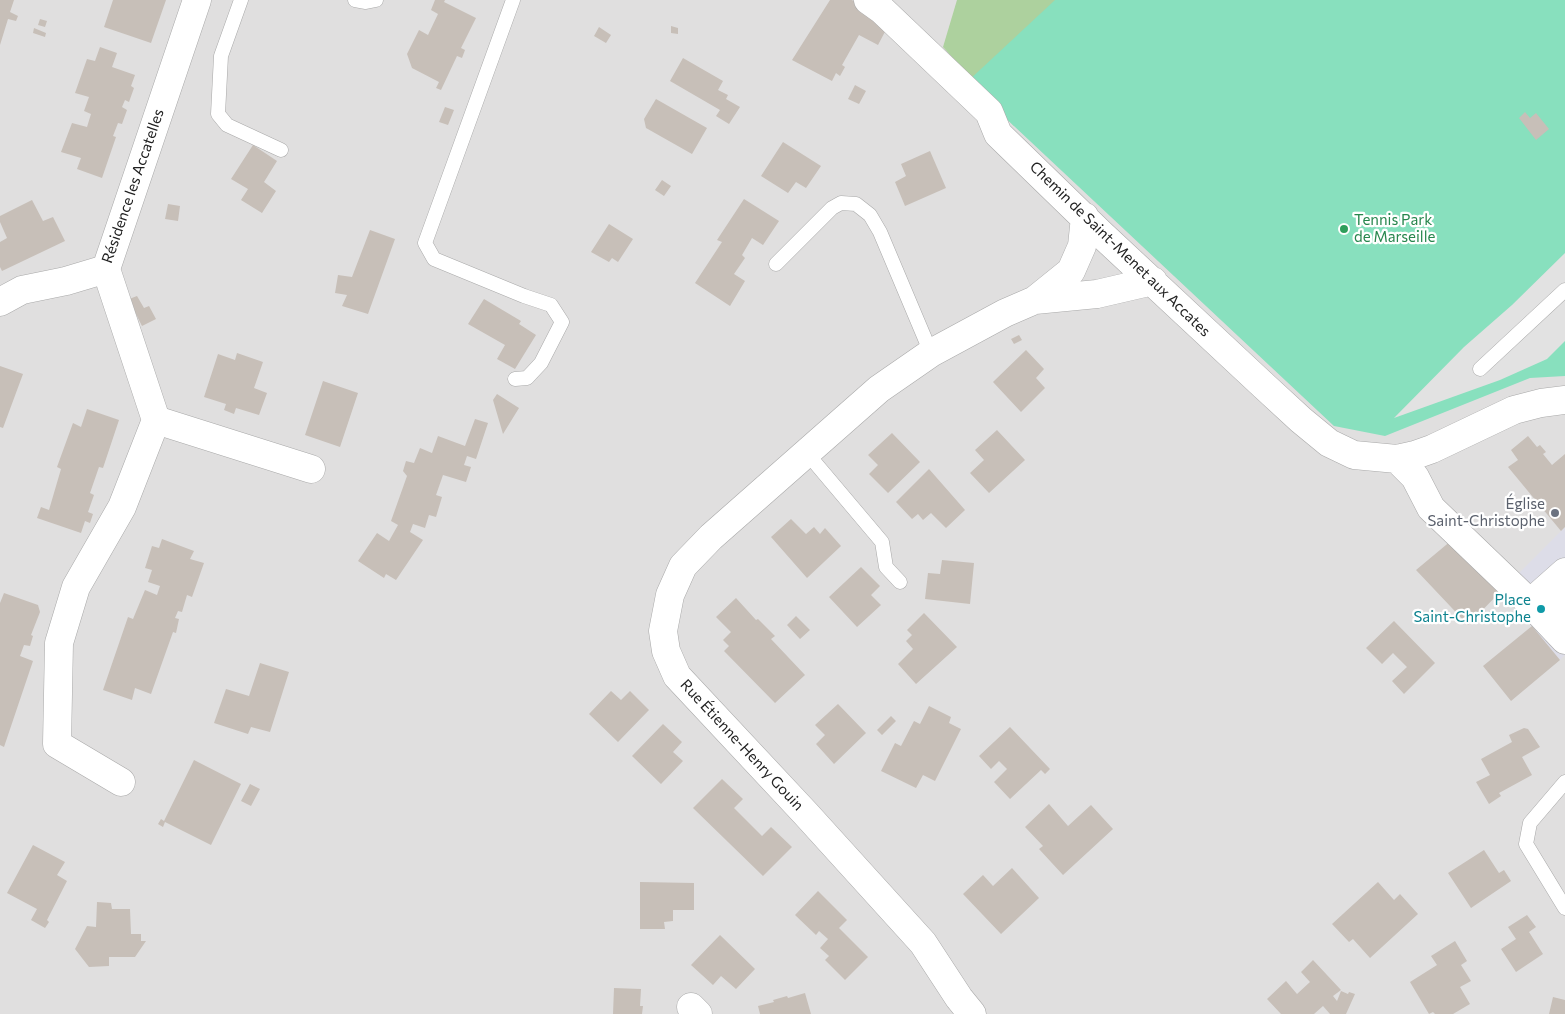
<!DOCTYPE html>
<html>
<head>
<meta charset="utf-8">
<style>
	body { margin:0 }
	canvas { display:block; background:#f2efe9 }
</style>
</head>
<body>
<canvas width="1565" height="1014"></canvas>
<script>
const ctx = document.querySelector('canvas').getContext('2d');
ctx.lineJoin = 'round';
function paint(path, color) { ctx.fillStyle = color; ctx.fill(path, 'evenodd'); }
const toPath = rows => new Path2D(rows.map(r => 'M' + r).join(''));
function trace(path, color, width, dash) { ctx.strokeStyle = color; ctx.lineWidth = width; ctx.lineCap = dash ? 'butt' : 'round'; ctx.setLineDash(dash || []); ctx.stroke(path); }
function write(font, color, halo, rows, align = 'center') {
  ctx.font = font + ' Commissioner,sans-serif'; ctx.lineWidth = 4.5; ctx.setLineDash([]); ctx.textBaseline = 'middle'; ctx.strokeStyle = halo; ctx.fillStyle = color; for (const [text, x, y, turn = 0] of rows) {
    ctx.save(); ctx.translate(x, y); ctx.rotate((+turn || 0) * Math.PI / 180); ctx.textAlign = isNaN(turn) ? turn : align; if (halo) ctx.strokeText(text, 0, 0); ctx.fillText(text, 0, 0); ctx.restore();
  }
}
const residential = toPath([
	[0,0,1565,0,1565,1014,0,1014]
]);
const forest = toPath([
	[957,0,1129,0,1014,126,943,47]
]);
const pitch = toPath([
	[1055,0,1565,0,1565,376,1530,378,1385,436,1334,426,967,82]
]);
const parking = toPath([
	[1565,253,1565,341,1547,359,1500,380,1394,418,1464,347,1512,305]
]);
const plaza = toPath([
	[1565,527,1565,655,1560,660,1501,591]
]);
const building = toPath([
	[0,0,14,0,10,12,18,16,16,21,8,19,0,45],
	[113,0,166,0,151,43,104,27],
	[435,0,445,0,444,2,476,18,461,48,465,50,462,58,457,56,441,90,436,88,439,82,412,68,407,54,419,30,428,35,438,14,431,10],
	[830,0,852,0,888,26,878,45,859,35,842,65,845,67,840,76,836,73,832,81,792,60],
	[40,19,47,21,45,27,38,25],
	[671,26,678,28,678,34,671,33],
	[599,27,611,35,606,43,594,36],
	[34,28,46,33,45,37,33,33],
	[100,47,117,53,112,67,135,75,131,86,134,88,129,102,125,100,122,107,127,110,122,124,118,123,113,136,116,137,102,178,77,169,81,158,61,152,72,123,87,127,91,114,84,111,89,97,75,93,87,59,95,61],
	[683,58,723,81,718,90,728,95,726,99,740,107,729,124,716,116,720,110,670,81],
	[855,85,866,91,859,104,848,99],
	[656,99,707,128,692,154,646,128,644,119],
	[445,107,454,110,448,125,439,122],
	[1525,112,1530,118,1536,113,1549,129,1536,140,1519,118],
	[783,142,821,166,806,188,796,182,788,193,761,176],
	[253,145,277,161,264,182,276,191,262,213,241,200,248,189,231,179],
	[930,151,946,188,905,206,895,182,906,176,901,164],
	[662,180,671,186,664,196,655,190],
	[744,199,779,221,763,245,752,238,742,255,745,258,734,274,745,281,730,306,695,283,722,242,717,240],
	[32,200,43,221,53,217,65,241,2,271,0,267,0,242,7,238,0,222,0,216],
	[168,204,180,206,178,221,165,219],
	[609,224,633,239,618,262,612,258,609,262,591,252],
	[370,230,395,239,368,314,342,306,347,295,335,293,338,275,352,277],
	[137,296,144,308,149,306,156,319,142,326,135,312,131,314,124,301],
	[484,299,521,321,519,324,536,335,515,369,497,359,505,345,468,324],
	[1019,335,1022,340,1014,344,1011,339],
	[1026,350,1044,369,1036,378,1045,388,1021,412,993,382],
	[237,353,263,362,254,388,267,393,259,415,236,408,234,414,224,410,226,404,204,397,218,354,235,360],
	[0,366,23,374,3,428,0,427],
	[323,381,358,393,340,447,305,435],
	[497,394,519,408,503,434,493,400],
	[87,409,119,420,103,468,99,467,90,493,94,495,88,512,93,514,90,523,85,521,81,533,37,518,41,507,49,510,61,469,57,467,73,423,81,427],
	[475,419,488,423,476,459,467,456,464,465,471,467,466,482,443,475,436,495,442,497,436,517,429,515,425,528,413,524,410,532,423,540,396,580,386,574,384,578,358,561,377,533,389,541,398,525,391,521,407,476,403,471,406,461,414,463,420,448,432,453,438,436,465,446],
	[997,430,1025,460,989,493,970,473,984,460,975,450],
	[892,433,920,462,888,493,869,474,878,465,868,455],
	[1528,436,1537,447,1540,445,1546,452,1543,454,1552,465,1565,454,1565,527,1561,531,1508,467,1518,460,1511,450],
	[929,469,965,510,946,528,931,513,923,520,918,514,912,519,896,502],
	[791,519,806,534,814,527,820,534,825,528,841,546,807,578,771,537],
	[162,539,194,551,190,559,204,563,192,597,187,595,182,612,178,611,175,618,179,619,176,633,173,632,151,694,135,688,132,700,103,690,128,617,133,619,145,590,157,595,160,586,148,582,152,570,145,568,152,546,159,548],
	[1452,540,1501,591,1468,625,1416,570],
	[942,560,974,563,970,604,925,599,928,573,940,574],
	[861,567,880,586,871,595,881,605,857,627,829,597],
	[4,593,38,605,40,612,31,635,33,636,30,646,24,645,20,656,33,661,4,747,0,745,0,603],
	[736,598,756,620,758,619,775,636,771,639,805,675,775,703,724,651,729,646,723,640,731,632,716,617],
	[924,613,957,647,916,684,898,664,913,649,906,641,912,635,907,630],
	[796,616,810,630,800,639,787,625],
	[1394,621,1435,663,1404,694,1392,681,1407,667,1393,653,1382,664,1366,648],
	[1532,626,1560,660,1511,701,1483,666],
	[260,663,289,672,270,732,251,727,248,734,214,723,226,689,249,696],
	[611,691,621,700,630,691,649,710,618,742,589,714],
	[838,704,866,733,834,764,816,744,825,735,815,725],
	[929,706,951,717,949,723,961,729,935,781,923,775,916,788,881,771,895,743,901,746,914,721,920,724],
	[891,716,896,721,882,735,877,730],
	[663,724,682,742,673,752,683,761,661,784,632,756],
	[1010,727,1050,769,1045,774,1041,770,1010,799,994,782,1007,769,999,761,991,769,979,756],
	[1524,728,1528,729,1540,747,1522,757,1532,775,1499,793,1501,796,1489,804,1476,782,1490,775,1481,759,1512,742,1509,735],
	[194,760,241,784,211,845,165,822,163,827,158,824,161,819,164,821],
	[722,779,743,799,734,808,762,836,771,827,792,847,763,876,693,808],
	[250,784,260,789,251,806,241,801],
	[1049,804,1068,826,1091,805,1113,829,1063,875,1039,849,1043,846,1025,827],
	[33,845,65,862,57,875,67,881,47,920,49,922,45,928,31,920,37,909,7,893],
	[1484,850,1499,873,1504,870,1511,881,1471,908,1448,873],
	[1012,868,1039,898,1001,934,963,894,983,875,993,886],
	[640,882,694,883,694,910,673,910,673,921,664,922,665,929,640,929],
	[1378,882,1394,900,1400,894,1418,914,1370,958,1353,939,1349,942,1332,924],
	[818,891,847,920,839,928,868,957,845,980,825,960,829,956,820,948,828,939,819,931,816,935,795,915],
	[97,902,111,903,112,909,130,909,131,934,141,934,141,941,146,941,135,957,109,957,109,966,89,967,75,949,87,926,96,927],
	[1527,915,1536,927,1529,932,1543,954,1516,972,1501,949,1516,939,1508,927],
	[720,935,755,969,736,989,721,976,713,985,691,965],
	[1455,941,1467,961,1461,965,1471,981,1460,987,1470,1004,1453,1014,1435,1014,1433,1012,1429,1014,1410,982,1437,965,1431,956],
	[1313,960,1341,990,1333,996,1337,1001,1341,991,1348,994,1349,992,1355,994,1346,1014,1330,1014,1323,1006,1314,1014,1281,1014,1267,999,1286,981,1297,994,1310,982,1301,972],
	[614,988,641,989,640,1006,643,1006,642,1014,613,1014],
	[805,993,811,1014,760,1014,758,1006,774,1002,773,1000,787,996,788,998],
	[1553,997,1565,1000,1565,1014,1549,1014]
]);
const service = toPath([
	[241,0,221,56,218,114,227,125,281,150],
	[355,0,366,2,376,0],
	[513,0,425,243,434,259,524,296,551,305,562,322,541,363,527,378,515,379],
	[776,264,832,208,841,203,856,204,870,215,880,232,931,353],
	[1480,369,1565,290],
	[806,452,882,542,886,567,900,582],
	[1565,782,1530,823,1526,844,1565,908]
]);
const minor = toPath([
	[868,0,882,10,989,112,998,134,1100,233,1263,385,1301,420,1329,443,1354,455,1397,459,1415,455,1432,449,1514,410,1541,403,1565,400],
	[106,269,156,420,311,469],
	[1035,300,1097,294,1153,281],
	[0,302,22,290,66,281,106,269,197,0],
	[1397,459,1415,477,1431,508,1530,603,1565,640],
	[1530,603,1565,572],
	[1555,629,1565,592],
	[121,782,57,744,59,643,76,587,122,507,156,420],
	[691,1007,698,1014],
	[972,1014,959,998,923,943,806,814,677,676,666,651,663,631,670,595,683,566,711,537,879,389,931,353,1005,313,1035,300,1071,271,1082,246,1085,217]
]);
const markers = [
	[1344,229,5,"#2e9e5b"],
	[1555,513,5,"#6b7280"],
	[1541,609,5,"#0f9aa8"]
];
const streetNames = [
	["Résidence les Accatelles",133,186,-71],
	["Chemin de Saint-Menet aux Accates",1120,249,44],
	["Rue Étienne-Henry Gouin",742,745,47]
];
const leisureNames = [
	["Tennis Park",1354,220],
	["de Marseille",1354,237]
];
const worshipNames = [
	["Église",1545,504],
	["Saint-Christophe",1545,521]
];
const cultureNames = [
	["Place",1531,600],
	["Saint-Christophe",1531,617]
];
paint(residential, '#e0dfdf');
paint(forest, '#add19e');
paint(pitch, '#88e0be');
paint(parking, '#e2e2e2');
paint(plaza, '#dddde8');
paint(building, '#c7bfb8');
trace(service, '#a9a9a9', 15);
trace(minor, '#a9a9a9', 29);
trace(service, '#fff', 14);
trace(minor, '#fff', 28);
for (const [x, y, r, color] of markers) { const dot = new Path2D(); dot.arc(x, y, r, 0, 2 * Math.PI); ctx.fillStyle = color; ctx.fill(dot); trace(dot, '#fff', 2); }
write('15px', '#222', '#fff', streetNames);
write('15px', '#27864d', '#fff', leisureNames, 'left');
write('15px', '#5b616d', '#fff', worshipNames, 'right');
write('15px', '#0d838f', '#fff', cultureNames, 'right');
</script>
</body>
</html>
